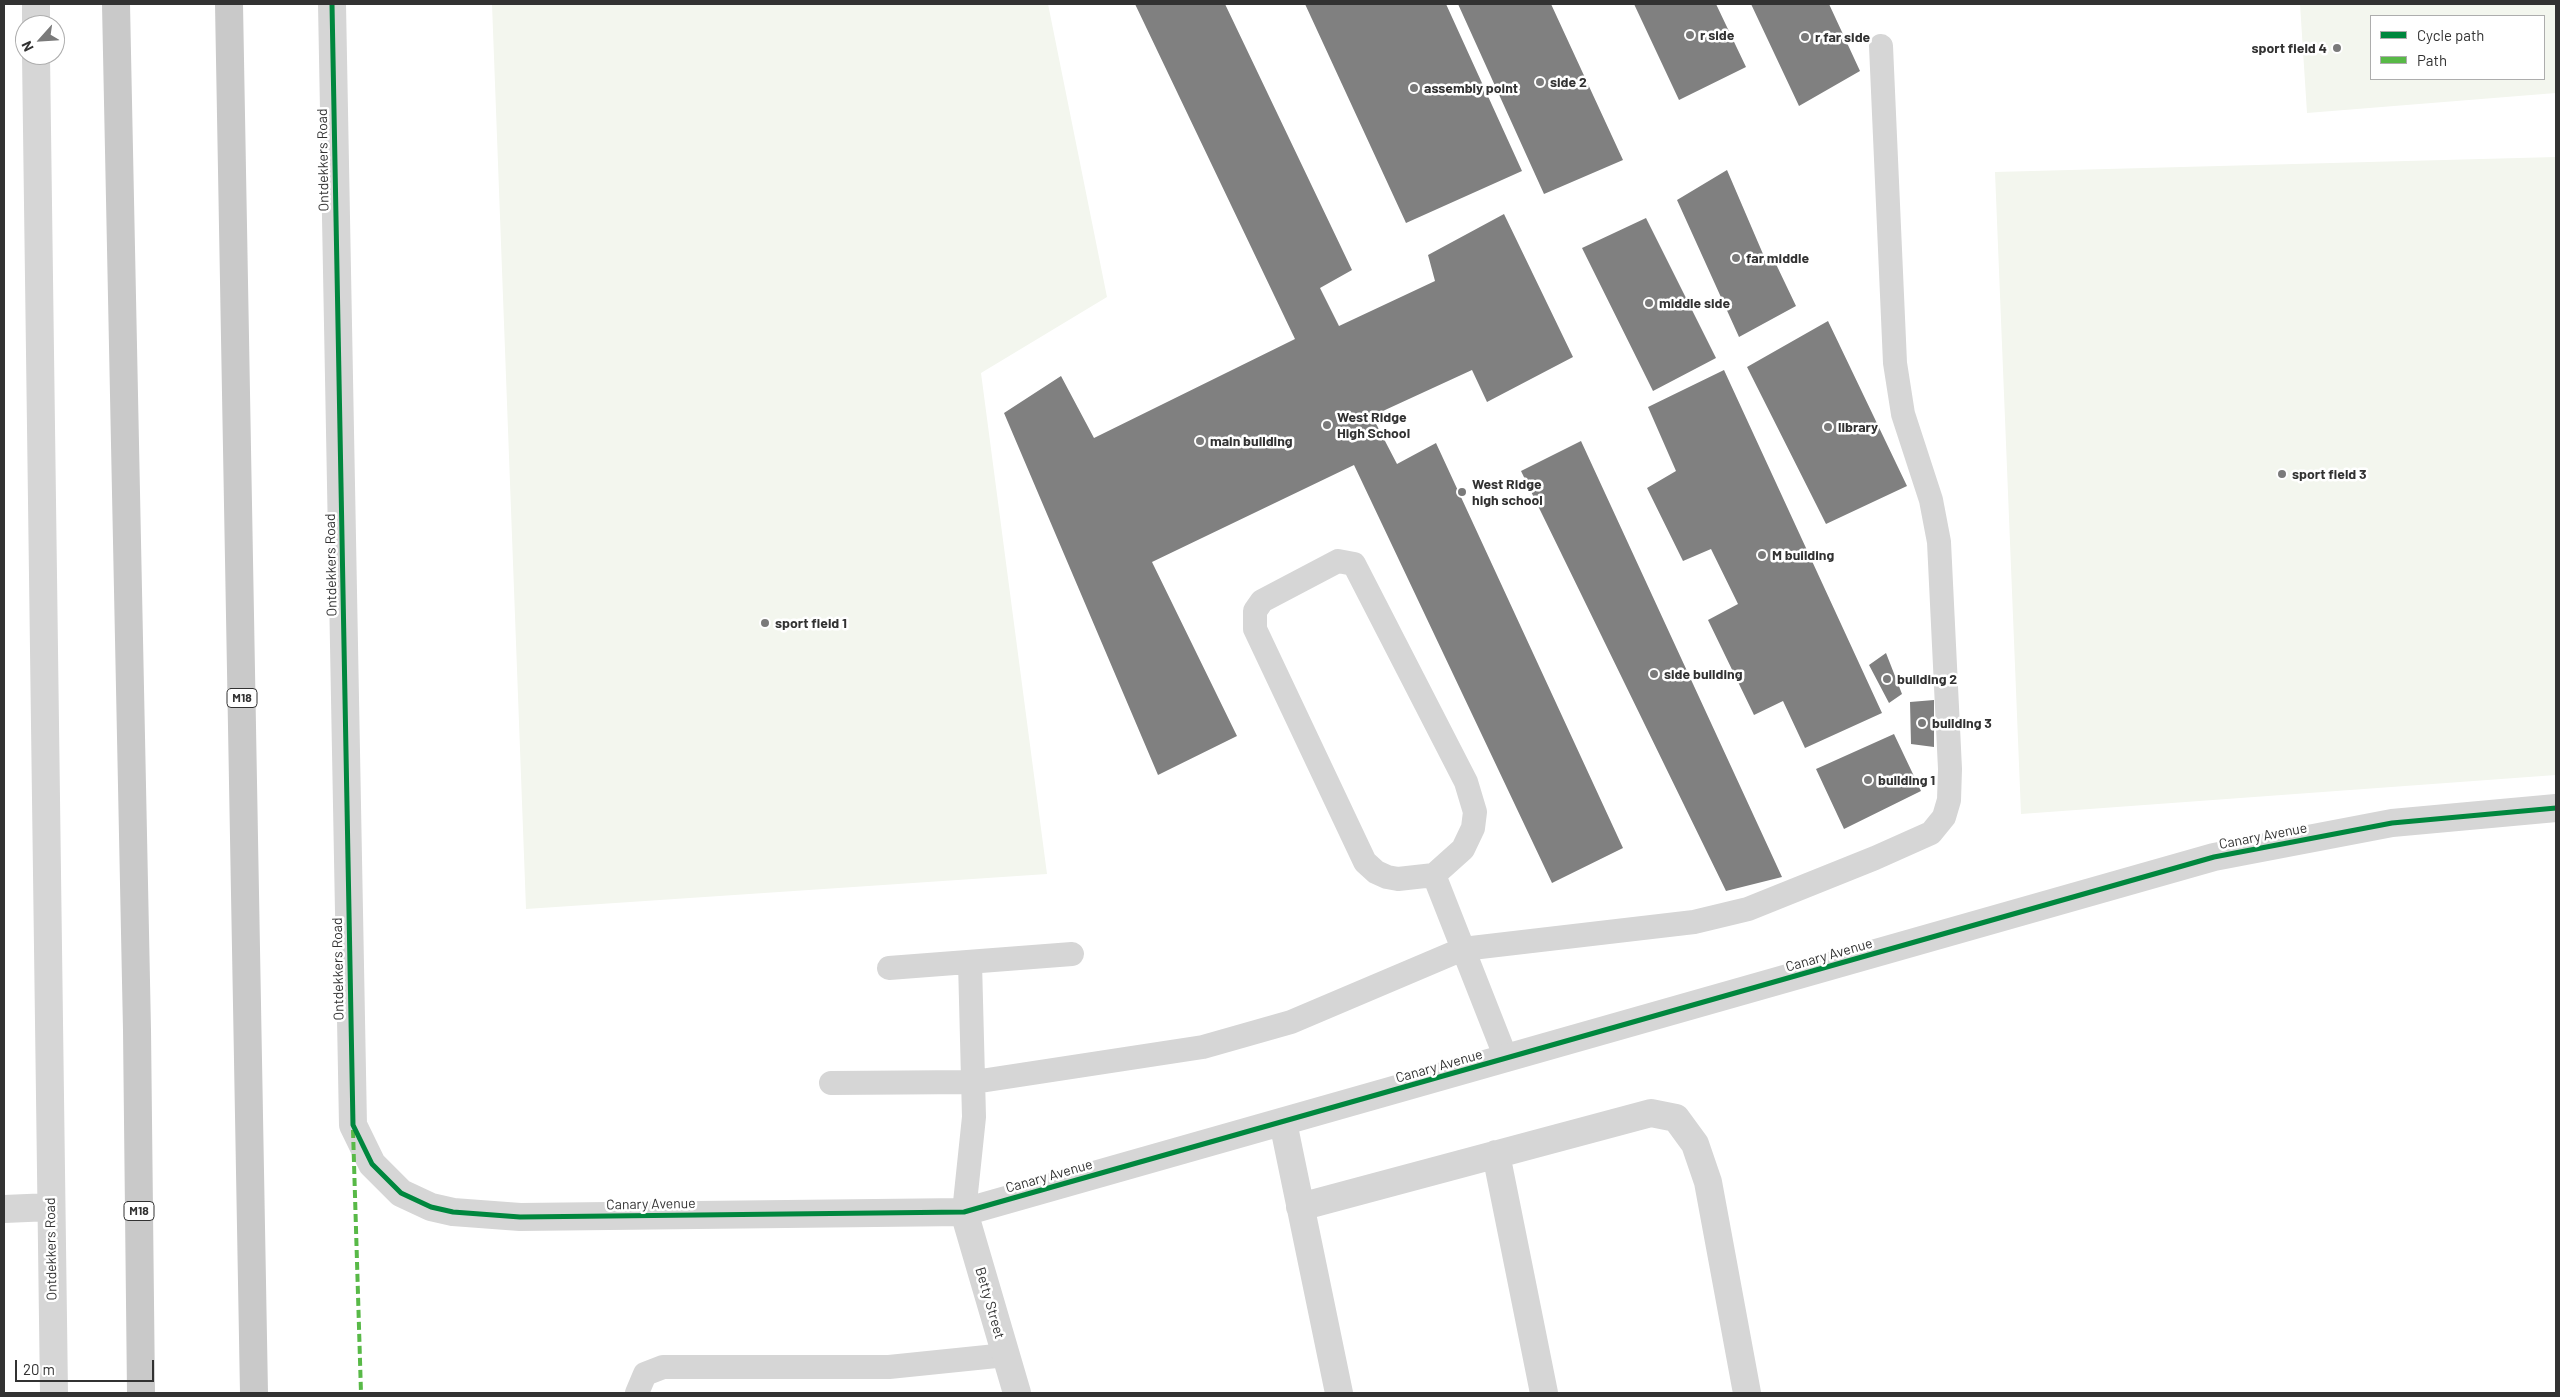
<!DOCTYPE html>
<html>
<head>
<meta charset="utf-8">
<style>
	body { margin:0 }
	#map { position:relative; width:2560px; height:1397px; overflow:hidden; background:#fff; font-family:Barlow,sans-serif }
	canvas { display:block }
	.frame { position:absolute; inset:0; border:5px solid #323232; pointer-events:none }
	.legend { position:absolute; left:2370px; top:15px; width:175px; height:65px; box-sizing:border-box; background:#fff; border:1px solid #adadad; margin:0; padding:6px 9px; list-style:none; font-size:15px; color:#323232 }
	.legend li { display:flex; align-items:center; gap:10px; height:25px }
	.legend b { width:25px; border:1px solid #adadad }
	.north { position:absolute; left:15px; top:15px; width:50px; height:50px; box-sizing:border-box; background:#fff; border:1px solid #adadad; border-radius:50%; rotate:244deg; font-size:14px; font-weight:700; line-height:20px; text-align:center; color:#323232 }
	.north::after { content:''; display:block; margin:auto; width:18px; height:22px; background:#7a7a7a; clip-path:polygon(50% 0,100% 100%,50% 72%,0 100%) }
	.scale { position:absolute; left:15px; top:1360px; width:139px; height:22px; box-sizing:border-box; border:2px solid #323232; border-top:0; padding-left:6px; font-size:15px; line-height:18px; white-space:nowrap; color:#323232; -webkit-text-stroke:4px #fff; paint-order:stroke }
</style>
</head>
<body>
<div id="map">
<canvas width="2560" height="1397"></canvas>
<div class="frame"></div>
<ul class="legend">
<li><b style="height:6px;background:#00873e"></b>Cycle path</li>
<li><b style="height:6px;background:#58b947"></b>Path</li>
</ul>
<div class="north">N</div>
<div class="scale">20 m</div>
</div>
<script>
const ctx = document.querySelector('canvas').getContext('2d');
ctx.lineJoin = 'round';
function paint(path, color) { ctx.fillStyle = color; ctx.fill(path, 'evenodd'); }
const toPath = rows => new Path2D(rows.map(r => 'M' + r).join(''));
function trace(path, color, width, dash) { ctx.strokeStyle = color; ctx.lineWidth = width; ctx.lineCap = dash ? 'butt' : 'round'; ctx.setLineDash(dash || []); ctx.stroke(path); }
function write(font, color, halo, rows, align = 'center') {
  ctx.font = font + ' Barlow,sans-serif'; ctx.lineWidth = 5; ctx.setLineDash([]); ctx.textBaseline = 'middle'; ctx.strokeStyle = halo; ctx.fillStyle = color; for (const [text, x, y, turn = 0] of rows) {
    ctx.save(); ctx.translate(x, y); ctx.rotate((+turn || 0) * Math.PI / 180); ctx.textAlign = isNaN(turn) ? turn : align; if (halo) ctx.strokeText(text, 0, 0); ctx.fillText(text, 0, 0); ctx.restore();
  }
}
const green = toPath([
	[492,4,1048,4,1107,297,981,373,1047,874,526,909],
	[2300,4,2556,4,2556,93,2307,113],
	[2371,16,2544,16,2544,79,2371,79],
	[2556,157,2556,775,2021,814,1995,172]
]);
const building = toPath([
	[1135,4,1225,4,1352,270,1320,288,1339,326,1435,281,1428,255,1504,214,1573,357,1487,402,1472,370,1372,416,1397,464,1436,443,1623,848,1552,883,1354,465,1152,562,1237,736,1158,775,1004,413,1061,376,1094,438,1295,339],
	[1305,4,1446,4,1522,171,1406,223],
	[1458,4,1551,4,1623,160,1544,194],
	[1634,4,1716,4,1746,67,1679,100],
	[1751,4,1829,4,1860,71,1799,106],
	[1727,170,1763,254,1775,262,1796,306,1739,337,1677,200],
	[1646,218,1716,358,1653,391,1582,248],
	[1828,321,1907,486,1826,524,1747,367],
	[1724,370,1882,713,1805,748,1783,701,1754,715,1708,620,1738,604,1711,549,1683,561,1647,488,1676,471,1648,407],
	[1581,441,1782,877,1726,891,1521,471],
	[1886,653,1902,694,1889,703,1869,665],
	[1934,700,1934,747,1911,744,1910,702],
	[1894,734,1921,791,1844,829,1816,769]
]);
const lane = toPath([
	[1434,875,1463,849,1473,828,1475,812,1466,782,1354,564,1338,561,1262,601,1255,611,1255,629,1365,862,1376,872,1387,877,1398,879,1434,875,1506,1058],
	[889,968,1072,954],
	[831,1083,974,1082,1203,1047,1291,1022,1463,949,1694,922,1748,909,1875,858,1931,833,1944,817,1949,800,1950,769,1939,542,1931,500,1903,414,1895,363,1881,46],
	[964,1212,974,1117,970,962],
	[637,1393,645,1374,663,1367,889,1367,1006,1355]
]);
const street = toPath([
	[36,4,36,25],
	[332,4,353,1125,372,1164,401,1193,431,1207,453,1212,520,1217,964,1212,2214,857,2392,823,2556,808],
	[36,55,54,1393],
	[1283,1122,1339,1393],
	[1496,1154,1544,1393],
	[1300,1207,1651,1113,1676,1118,1695,1144,1708,1182,1747,1393],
	[4,1209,51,1207],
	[964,1212,1017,1393]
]);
const primary = toPath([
	[116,4,137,1030,141,1393],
	[229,4,254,1393]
]);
const quiet = toPath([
	[353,1130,361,1393]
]);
const cycleway = toPath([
	[332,4,353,1125,372,1164,401,1193,431,1207,453,1212,520,1217,964,1212,2214,857,2392,823,2556,808]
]);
const markers = [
	[1690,35,5,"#7a7a7a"],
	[1805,37,5,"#7a7a7a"],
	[2337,48,5,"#7a7a7a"],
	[1540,82,5,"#7a7a7a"],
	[1414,88,5,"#7a7a7a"],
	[1736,258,5,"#7a7a7a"],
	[1649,303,5,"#7a7a7a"],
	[1327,425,5,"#7a7a7a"],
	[1828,427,5,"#7a7a7a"],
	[1200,441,5,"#7a7a7a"],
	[2282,474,5,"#7a7a7a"],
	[1462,492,5,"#7a7a7a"],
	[1762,555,5,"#7a7a7a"],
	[765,623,5,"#7a7a7a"],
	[1654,674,5,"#7a7a7a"],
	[1887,679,5,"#7a7a7a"],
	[1922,723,5,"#7a7a7a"],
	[1868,780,5,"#7a7a7a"]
];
const shields = [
	[242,698,30],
	[139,1211,30]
];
const shieldNames = [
	["M18",242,698],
	["M18",139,1211]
];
const poiNames = [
	["r side",1700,35],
	["r far side",1815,37],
	["sport field 4",2327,48,"right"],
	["side 2",1550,82],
	["assembly point",1424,88],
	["far middle",1746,258],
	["middle side",1659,303],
	["West Ridge",1337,417],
	["High School",1337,433],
	["library",1838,427],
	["main building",1210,441],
	["sport field 3",2292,474],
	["West Ridge",1472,484],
	["high school",1472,500],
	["M building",1772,555],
	["sport field 1",775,623],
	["side building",1664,674],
	["building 2",1897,679],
	["building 3",1932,723],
	["building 1",1878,780]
];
const streetNames = [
	["Ontdekkers Road",323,160,-91],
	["Ontdekkers Road",331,565,-91],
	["Canary Avenue",2263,836,-11],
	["Canary Avenue",1829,955,-16],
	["Ontdekkers Road",338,969,-91],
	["Canary Avenue",1439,1066,-16],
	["Canary Avenue",1049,1176,-16],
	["Canary Avenue",651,1204,-1],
	["Ontdekkers Road",51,1249,-91],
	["Betty Street",990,1303,74]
];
paint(green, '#f3f6ee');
paint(building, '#808080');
trace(lane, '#d6d6d6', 24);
trace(street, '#d6d6d6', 28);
trace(primary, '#c9c9c9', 28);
trace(quiet, '#58b947', 4, [8, 4]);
trace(cycleway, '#00873e', 5);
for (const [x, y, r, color] of markers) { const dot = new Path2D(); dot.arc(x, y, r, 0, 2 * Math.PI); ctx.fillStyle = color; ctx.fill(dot); trace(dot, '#fff', 2); }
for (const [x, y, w] of shields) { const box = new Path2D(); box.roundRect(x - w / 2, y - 9.5, w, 19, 4); ctx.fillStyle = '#fff'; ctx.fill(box); trace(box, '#323232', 1); }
write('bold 12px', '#323232', null, shieldNames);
write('bold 14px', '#323232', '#fff', poiNames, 'left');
write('14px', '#323232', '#fff', streetNames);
</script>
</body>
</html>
